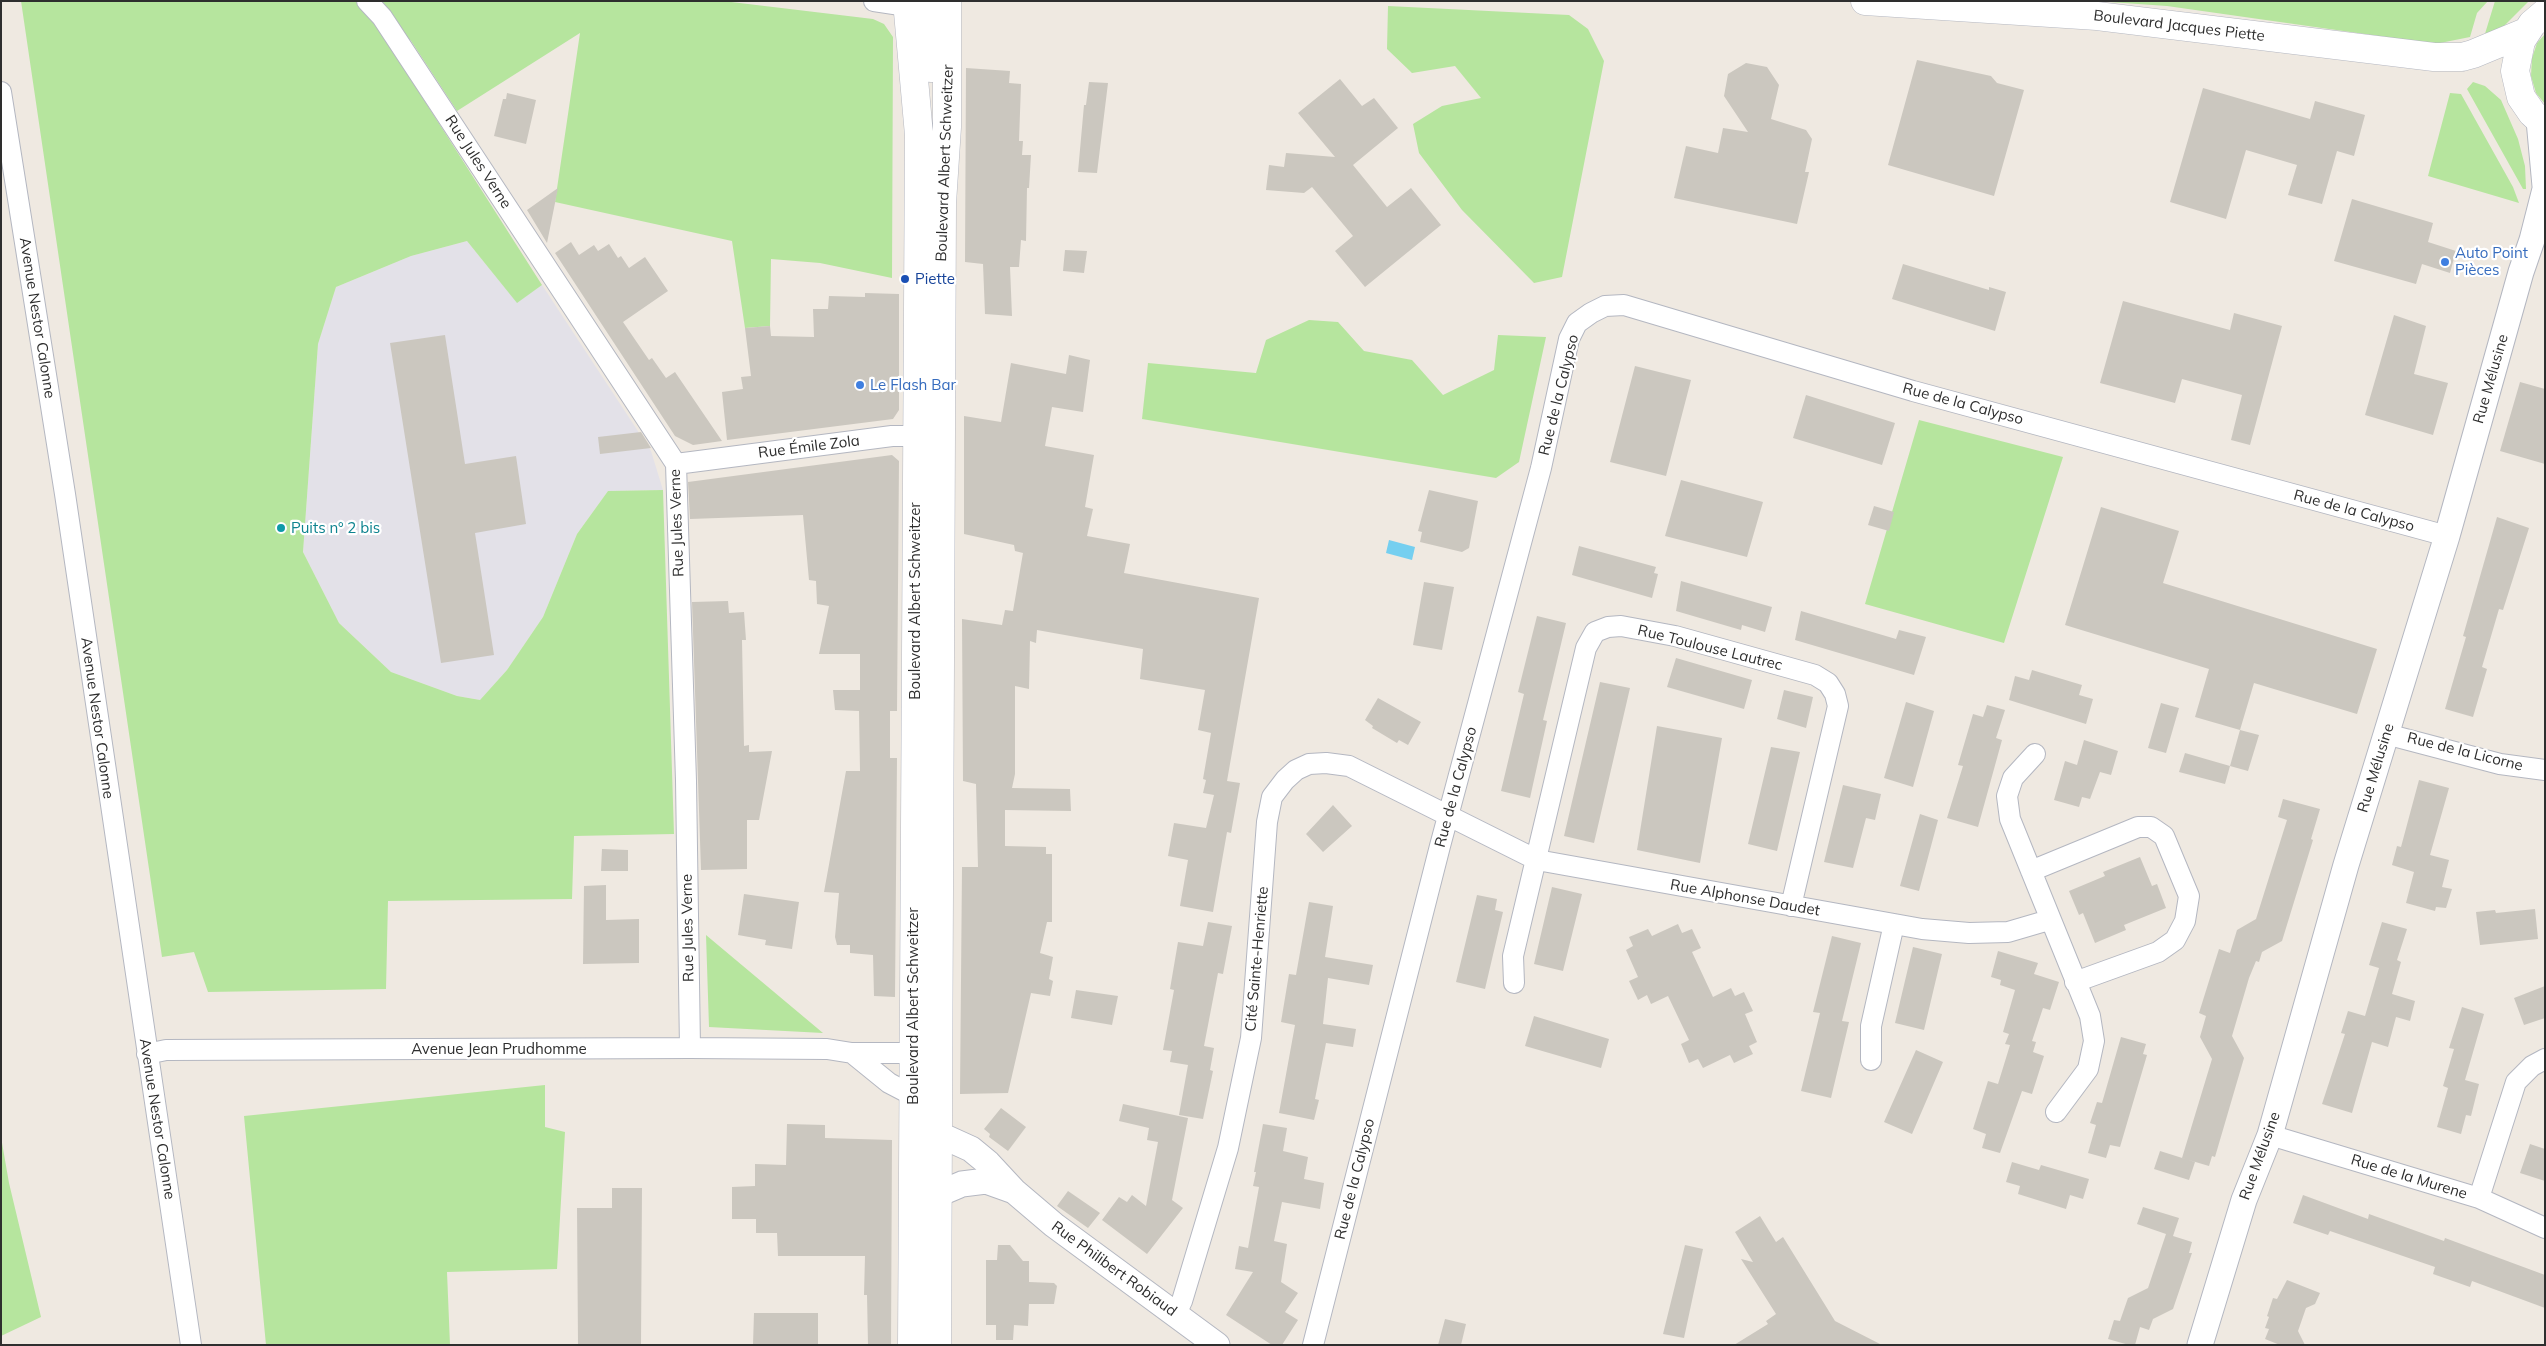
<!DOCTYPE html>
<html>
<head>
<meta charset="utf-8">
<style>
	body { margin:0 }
	#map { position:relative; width:2546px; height:1346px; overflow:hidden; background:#efe9e1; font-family:Mulish,sans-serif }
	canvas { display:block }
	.frame { position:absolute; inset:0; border:2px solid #2e2e2e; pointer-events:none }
</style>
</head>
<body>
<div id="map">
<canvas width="2546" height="1346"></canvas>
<div class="frame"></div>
</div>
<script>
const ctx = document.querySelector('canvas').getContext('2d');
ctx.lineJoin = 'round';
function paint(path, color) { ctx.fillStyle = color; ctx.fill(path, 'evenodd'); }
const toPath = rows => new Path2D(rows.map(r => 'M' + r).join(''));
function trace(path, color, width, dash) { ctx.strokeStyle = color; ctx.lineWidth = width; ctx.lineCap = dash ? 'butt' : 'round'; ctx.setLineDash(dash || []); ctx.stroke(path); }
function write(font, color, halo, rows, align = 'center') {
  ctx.font = font + ' Mulish,sans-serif'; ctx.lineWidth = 4.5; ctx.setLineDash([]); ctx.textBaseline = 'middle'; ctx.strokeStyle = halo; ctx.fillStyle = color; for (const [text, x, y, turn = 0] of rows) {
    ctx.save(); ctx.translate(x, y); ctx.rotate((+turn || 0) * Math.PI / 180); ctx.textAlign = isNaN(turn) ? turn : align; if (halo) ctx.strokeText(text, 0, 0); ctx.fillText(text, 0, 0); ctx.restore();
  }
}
const industrial = toPath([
	[467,241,517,302,542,285,651,451,663,490,608,491,577,534,543,617,507,670,480,700,457,696,391,672,339,623,303,552,318,344,336,287,411,256]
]);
const green = toPath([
	[21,1,361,1,542,285,517,303,467,241,411,256,336,287,318,344,303,552,339,623,391,672,457,696,480,700,507,670,543,617,577,534,608,491,663,490,674,834,574,836,572,899,388,901,386,989,208,992,194,952,162,957],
	[374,1,723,1,873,19,884,24,893,37,892,278,820,263,771,259,770,326,745,328,732,241,555,202,580,33,457,111,411,41],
	[2095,1,2488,1,2477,13,2470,37,2435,44,2167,6],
	[2495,1,2529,1,2504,26,2484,37],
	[1388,6,1569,15,1588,29,1604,61,1562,277,1534,283,1462,210,1419,153,1413,124,1442,106,1481,98,1455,66,1412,73,1387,49],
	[2545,34,2545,104,2536,93,2531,76,2532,58,2537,43],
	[2473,82,2485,86,2501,100,2518,139,2525,166,2526,189,2523,189,2467,89],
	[2450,93,2461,94,2513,187,2519,203,2428,176],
	[1309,320,1338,322,1364,351,1412,360,1443,395,1494,370,1498,335,1546,337,1519,462,1496,478,1142,419,1148,363,1256,373,1266,340],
	[1919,420,2063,457,2004,643,1865,604],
	[706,935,823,1033,709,1027],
	[545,1085,545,1127,565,1132,557,1269,447,1272,450,1345,266,1345,244,1116],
	[1,1137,9,1183,41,1317,1,1336]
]);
const water = toPath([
	[1389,540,1415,547,1412,560,1386,553]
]);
const building = toPath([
	[1917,60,1991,76,1997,83,2024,90,1994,196,1888,165],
	[1746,63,1767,67,1779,85,1771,119,1806,130,1812,139,1805,172,1809,172,1797,224,1674,198,1686,146,1718,153,1723,128,1748,132,1724,96,1728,74],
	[966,68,1010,71,1009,83,1021,84,1019,141,1023,141,1022,155,1031,155,1029,188,1027,188,1026,241,1021,240,1019,267,1010,267,1012,316,985,314,983,264,965,262],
	[1340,79,1362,106,1374,98,1398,128,1353,165,1387,207,1411,188,1441,225,1365,287,1335,251,1353,236,1312,187,1304,193,1266,190,1269,165,1284,167,1286,153,1335,157,1298,113],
	[1089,82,1108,83,1097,173,1078,172,1084,105,1086,105],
	[2203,88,2310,119,2315,101,2365,115,2354,156,2337,151,2322,204,2288,195,2297,165,2246,150,2226,219,2170,202],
	[507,93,536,100,526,144,494,136,503,99,506,99],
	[558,188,547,243,527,210],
	[2352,199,2433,223,2428,242,2456,251,2450,273,2422,264,2416,284,2334,261],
	[571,242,579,255,594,245,598,251,609,244,618,258,621,256,629,268,645,257,668,291,623,322,649,360,652,358,666,378,675,372,722,441,693,445,675,436,555,253],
	[1065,250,1087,251,1084,273,1063,271],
	[1903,264,1989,290,1989,287,2006,292,1995,331,1892,299],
	[865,293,899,294,899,410,893,419,727,440,722,392,743,389,741,377,751,376,745,328,770,326,771,336,814,337,813,309,828,309,829,296,865,297],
	[2123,301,2230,330,2234,313,2282,326,2250,445,2231,440,2242,395,2182,379,2175,403,2100,383],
	[2394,315,2426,326,2414,374,2448,383,2433,435,2365,415],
	[445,335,465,464,516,456,526,524,475,533,494,655,441,663,390,343],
	[1069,355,1090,360,1083,412,1052,407,1045,446,1094,455,1085,507,1093,509,1087,536,1130,544,1124,573,1259,598,1227,781,1240,783,1231,833,1227,832,1213,912,1180,906,1188,860,1168,856,1174,823,1206,828,1214,795,1203,793,1206,780,1203,779,1211,733,1198,730,1205,690,1140,679,1143,649,1037,630,1036,643,1030,641,1029,689,1015,686,1015,774,1012,788,1070,789,1071,811,1005,810,1005,846,1046,847,1046,854,1052,854,1052,922,1047,922,1040,953,1053,957,1049,979,1053,981,1050,996,1031,993,1008,1093,960,1094,962,867,978,867,976,784,963,781,962,619,1002,625,1005,610,1013,611,1023,553,1015,551,1014,545,964,534,964,416,1001,422,1011,363,1066,374],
	[1635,366,1691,380,1666,476,1610,462],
	[2520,382,2545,389,2545,464,2500,451],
	[1806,395,1895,423,1882,465,1793,438],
	[641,432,651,448,600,454,598,437],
	[892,455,899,461,897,711,890,711,890,758,897,758,895,997,874,996,873,955,850,953,850,945,837,945,835,937,839,893,824,892,846,771,860,771,859,711,835,710,833,690,860,690,860,654,819,654,829,606,817,604,816,581,809,580,803,515,690,519,688,482],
	[1681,480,1763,502,1747,557,1665,536],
	[1429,490,1478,501,1469,548,1462,552,1420,542,1422,532,1418,531],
	[1874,506,1894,512,1889,531,1868,525],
	[2101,507,2179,531,2163,583,2377,649,2357,714,2254,683,2240,730,2195,717,2209,669,2065,625],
	[2497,517,2529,528,2503,610,2499,609,2482,667,2487,669,2473,717,2445,709,2466,637,2463,636],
	[1579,546,1656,567,1654,573,1658,574,1652,598,1572,575],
	[1681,581,1772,607,1765,632,1742,625,1741,630,1676,611],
	[1424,582,1454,587,1442,650,1413,645],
	[728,601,729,613,744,612,746,640,742,640,744,746,749,745,749,752,772,751,759,820,747,820,747,869,701,870,692,602],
	[1801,611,1896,639,1899,630,1926,637,1914,675,1795,640],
	[1537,616,1566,623,1543,720,1547,721,1530,798,1501,791,1524,694,1518,692],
	[1676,658,1752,680,1744,709,1667,687],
	[2032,670,2082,685,2079,695,2093,699,2086,724,2009,700,2015,676,2029,680],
	[1600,682,1630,688,1594,843,1564,836],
	[1784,690,1813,697,1806,728,1777,719],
	[1378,698,1421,722,1408,745,1399,740,1397,743,1372,728,1373,726,1365,720],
	[1906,702,1934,711,1913,787,1884,778],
	[2161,703,2179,708,2166,753,2148,748],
	[1987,705,2005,710,1996,738,2002,740,1978,827,1947,818,1963,766,1958,765,1973,714,1983,717],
	[1657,726,1722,738,1700,863,1637,850],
	[2240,730,2259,735,2248,771,2230,766],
	[2084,740,2118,751,2111,775,2100,772,2090,799,2082,797,2079,807,2054,800,2065,761,2077,765],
	[1771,747,1800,752,1777,851,1748,844],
	[2185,753,2230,766,2225,784,2179,772],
	[2419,780,2449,788,2430,855,2449,860,2442,887,2452,889,2446,908,2436,907,2435,911,2406,903,2414,872,2392,865,2397,846,2401,847],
	[1843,785,1881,794,1875,820,1866,818,1853,868,1824,862],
	[2283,799,2320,809,2311,839,2313,840,2282,941,2262,952,2259,962,2256,961,2249,978,2232,1036,2244,1058,2215,1157,2212,1156,2209,1166,2182,1158,2212,1059,2200,1037,2206,1016,2199,1013,2219,949,2230,953,2237,930,2256,919,2287,820,2278,817],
	[1333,805,1352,826,1323,852,1306,834],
	[1920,814,1938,820,1919,891,1900,886],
	[602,849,628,850,628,871,601,871],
	[2140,857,2152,886,2157,884,2166,908,2124,925,2126,930,2095,943,2083,913,2079,915,2069,891,2105,876,2103,872],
	[606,885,606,920,639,919,639,963,583,964,584,886],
	[1552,887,1582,894,1563,971,1534,964],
	[744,894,799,902,792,949,765,945,766,940,738,935],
	[1477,895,1497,899,1495,910,1503,912,1485,989,1456,982],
	[1309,902,1333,906,1325,957,1373,965,1369,985,1328,978,1323,1024,1356,1029,1353,1047,1326,1043,1315,1099,1319,1100,1314,1120,1279,1113,1295,1025,1281,1022,1289,974,1296,975],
	[2535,909,2538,939,2480,945,2476,912,2495,910,2496,913],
	[1208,922,1232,926,1223,974,1218,973,1204,1046,1214,1048,1210,1070,1213,1071,1203,1119,1179,1115,1188,1065,1170,1062,1172,1051,1163,1050,1174,990,1170,989,1178,942,1203,946],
	[2382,922,2407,929,2397,960,2401,962,2392,994,2415,1001,2410,1021,2396,1017,2388,1047,2372,1042,2352,1113,2322,1104,2345,1034,2341,1033,2348,1011,2365,1016,2379,968,2369,965],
	[1678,924,1682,933,1692,929,1701,948,1692,952,1713,997,1731,988,1735,996,1744,992,1753,1011,1745,1014,1757,1042,1749,1046,1753,1054,1734,1063,1730,1055,1703,1068,1698,1059,1689,1063,1681,1044,1689,1040,1668,996,1651,1004,1647,995,1638,1000,1629,981,1638,977,1626,950,1633,946,1629,937,1648,929,1652,936],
	[1832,936,1861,943,1842,1021,1849,1022,1831,1098,1801,1091,1820,1013,1813,1012],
	[1913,947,1942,954,1924,1030,1895,1023],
	[1998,951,2038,963,2034,974,2059,982,2050,1010,2043,1008,2032,1041,2036,1042,2033,1052,2044,1056,2032,1094,2022,1091,2000,1153,1982,1148,1986,1134,1973,1129,1988,1081,1998,1084,2010,1045,2005,1044,2009,1034,2003,1032,2015,990,2000,985,2001,980,1991,977],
	[2545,986,2545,1018,2524,1025,2514,998],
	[1076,990,1118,996,1112,1025,1071,1018],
	[2462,1007,2484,1014,2465,1080,2479,1084,2471,1116,2466,1115,2461,1134,2437,1127,2448,1088,2443,1086,2454,1049,2449,1048],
	[1534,1016,1609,1039,1601,1068,1525,1046],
	[2121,1037,2146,1044,2143,1054,2147,1055,2120,1147,2110,1145,2106,1158,2088,1153,2096,1125,2090,1123,2097,1102,2102,1103],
	[1916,1050,1943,1062,1912,1134,1884,1122],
	[1123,1104,1188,1118,1172,1200,1183,1208,1147,1254,1102,1220,1119,1197,1127,1202,1132,1195,1146,1206,1158,1142,1147,1140,1149,1128,1119,1121],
	[1001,1108,1026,1127,1008,1151,989,1137,990,1134,984,1129],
	[787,1124,825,1125,825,1138,892,1140,891,1345,868,1345,867,1295,864,1295,865,1256,778,1256,777,1233,756,1233,756,1219,732,1219,732,1187,755,1186,755,1164,786,1165],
	[1263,1124,1287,1128,1283,1151,1308,1157,1304,1179,1324,1183,1320,1209,1282,1202,1274,1241,1287,1244,1281,1282,1298,1293,1285,1312,1298,1320,1282,1345,1272,1345,1226,1315,1253,1272,1235,1269,1239,1246,1248,1248,1259,1187,1253,1186,1256,1172,1254,1172],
	[2530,1144,2545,1149,2545,1181,2520,1173],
	[2160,1151,2195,1162,2189,1180,2154,1169],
	[2012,1162,2039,1170,2041,1165,2089,1179,2083,1199,2070,1195,2066,1209,2018,1194,2020,1186,2006,1182],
	[612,1188,642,1188,641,1345,578,1345,577,1208,612,1208],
	[1068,1191,1100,1213,1088,1228,1057,1206],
	[2303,1195,2368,1219,2369,1214,2444,1241,2445,1238,2545,1275,2545,1308,2472,1281,2470,1287,2433,1274,2435,1267,2330,1231,2328,1235,2293,1223],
	[2143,1207,2179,1218,2173,1236,2192,1242,2189,1253,2192,1253,2173,1309,2153,1319,2149,1330,2140,1327,2135,1345,2129,1345,2108,1339,2114,1320,2120,1321,2128,1298,2148,1288,2166,1234,2137,1224],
	[1760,1216,1776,1242,1783,1237,1835,1321,1882,1345,1734,1345,1768,1324,1766,1321,1776,1314,1741,1259,1753,1262,1735,1232],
	[998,1245,1010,1245,1023,1261,1029,1261,1029,1282,1054,1283,1057,1286,1054,1304,1029,1304,1028,1326,1014,1325,1013,1340,996,1340,996,1325,986,1325,986,1260,997,1260],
	[1685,1245,1703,1249,1684,1338,1663,1334],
	[2287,1280,2320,1293,2315,1304,2306,1308,2298,1331,2305,1345,2280,1345,2265,1339,2269,1329,2265,1328,2269,1317,2267,1316,2273,1298,2277,1299],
	[754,1313,818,1313,818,1345,753,1345],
	[1445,1319,1466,1324,1461,1345,1438,1345]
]);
const minor = toPath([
	[367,1,382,17,676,464,686,781,690,1048],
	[874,1,907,6],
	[1,92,65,494,191,1345],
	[676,464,892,436,930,436],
	[2386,734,2500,764,2545,770],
	[2035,754,2013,778,2007,796,2010,819,2090,1016,2094,1041,2088,1069,2056,1112],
	[2031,871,2138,827,2151,827,2164,836,2189,896,2185,921,2175,940,2158,952,2075,982],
	[1514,983,1513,956,1586,648,1595,632,1608,627,1621,626,1675,636,1815,675,1828,683,1835,694,1838,706,1791,906],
	[852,1053,889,1083,912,1095],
	[147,1054,166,1050,690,1048,827,1049,852,1053,913,1053],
	[1871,1060,1871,1026,1894,924],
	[2270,1135,2479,1198,2545,1228],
	[2479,1198,2516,1082,2532,1066,2545,1059],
	[1176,1314,1182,1301,1228,1148,1251,1038,1267,822,1272,797,1285,780,1296,770,1309,764,1326,763,1349,766,1537,860,1922,929,1969,933,2008,932,2049,920],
	[1313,1345,1440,846,1541,468,1569,339,1577,323,1591,313,1605,306,1624,305,1913,391,2447,536]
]);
const tertiary = toPath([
	[2539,120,2545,186],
	[929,1120,929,1127,938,1134,971,1149,988,1163,1014,1191,1054,1225,1217,1345],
	[925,1190,936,1195,962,1184,986,1181,1014,1191],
	[2200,1345,2244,1200,2270,1135,2346,865,2447,536,2521,272,2532,240,2545,189]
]);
const secondary = toPath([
	[907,1,919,135,912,1345],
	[926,1,931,68],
	[1865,1,2097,16,2434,57,2462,57,2473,54,2526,32],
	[2545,13,2532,24,2521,41,2515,71,2521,97,2532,113,2545,125],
	[937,1345,942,203,947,127,947,1]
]);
const markers = [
	[2445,262,5,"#3f7fe0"],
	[905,279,5,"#1a4fb4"],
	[860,385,5,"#3f7fe0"],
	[281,528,5,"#0f9aa8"]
];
const streetNames = [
	["Boulevard Jacques Piette",2179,26,7],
	["Rue Jules Verne",478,162,57],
	["Boulevard Albert Schweitzer",945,163,-88],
	["Avenue Nestor Calonne",37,318,81],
	["Rue Mélusine",2491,379,-74],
	["Rue de la Calypso",1559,395,-76],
	["Rue de la Calypso",1963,404,15],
	["Rue Émile Zola",809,447,-7],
	["Rue de la Calypso",2354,511,15],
	["Rue Jules Verne",677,523,-92],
	["Boulevard Albert Schweitzer",915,601,-90],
	["Rue Toulouse Lautrec",1710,648,14],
	["Avenue Nestor Calonne",97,718,82],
	["Rue de la Licorne",2465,752,14],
	["Rue Mélusine",2376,768,-73],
	["Rue de la Calypso",1456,787,-75],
	["Rue Alphonse Daudet",1745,898,10],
	["Rue Jules Verne",688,928,-91],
	["Cité Sainte-Henriette",1257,959,-85],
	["Boulevard Albert Schweitzer",913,1006,-90],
	["Avenue Jean Prudhomme",499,1049],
	["Avenue Nestor Calonne",157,1119,81],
	["Rue Mélusine",2260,1156,-70],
	["Rue de la Murene",2409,1177,17],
	["Rue de la Calypso",1355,1179,-76],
	["Rue Philibert Robiaud",1114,1269,36]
];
const shopNames = [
	["Auto Point",2455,253],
	["Pièces",2455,270],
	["Le Flash Bar",870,385]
];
const transitNames = [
	["Piette",915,279]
];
const cultureNames = [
	["Puits n° 2 bis",291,528]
];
paint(industrial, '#e3e1e8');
paint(green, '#b6e59e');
paint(water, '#75cff0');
paint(building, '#cbc7bf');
trace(minor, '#b4b7c1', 22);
trace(tertiary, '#b4b7c1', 27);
trace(secondary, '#b4b7c1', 29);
trace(minor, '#fff', 20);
trace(tertiary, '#fff', 25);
trace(secondary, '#fff', 28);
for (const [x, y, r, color] of markers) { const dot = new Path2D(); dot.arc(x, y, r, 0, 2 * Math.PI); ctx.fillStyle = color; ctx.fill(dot); trace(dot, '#fff', 2); }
write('15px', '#2e2e2e', '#fff', streetNames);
write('15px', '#366cbe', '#fff', shopNames, 'left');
write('15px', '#164399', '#fff', transitNames, 'left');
write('15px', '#0d838f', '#fff', cultureNames, 'left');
</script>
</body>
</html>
